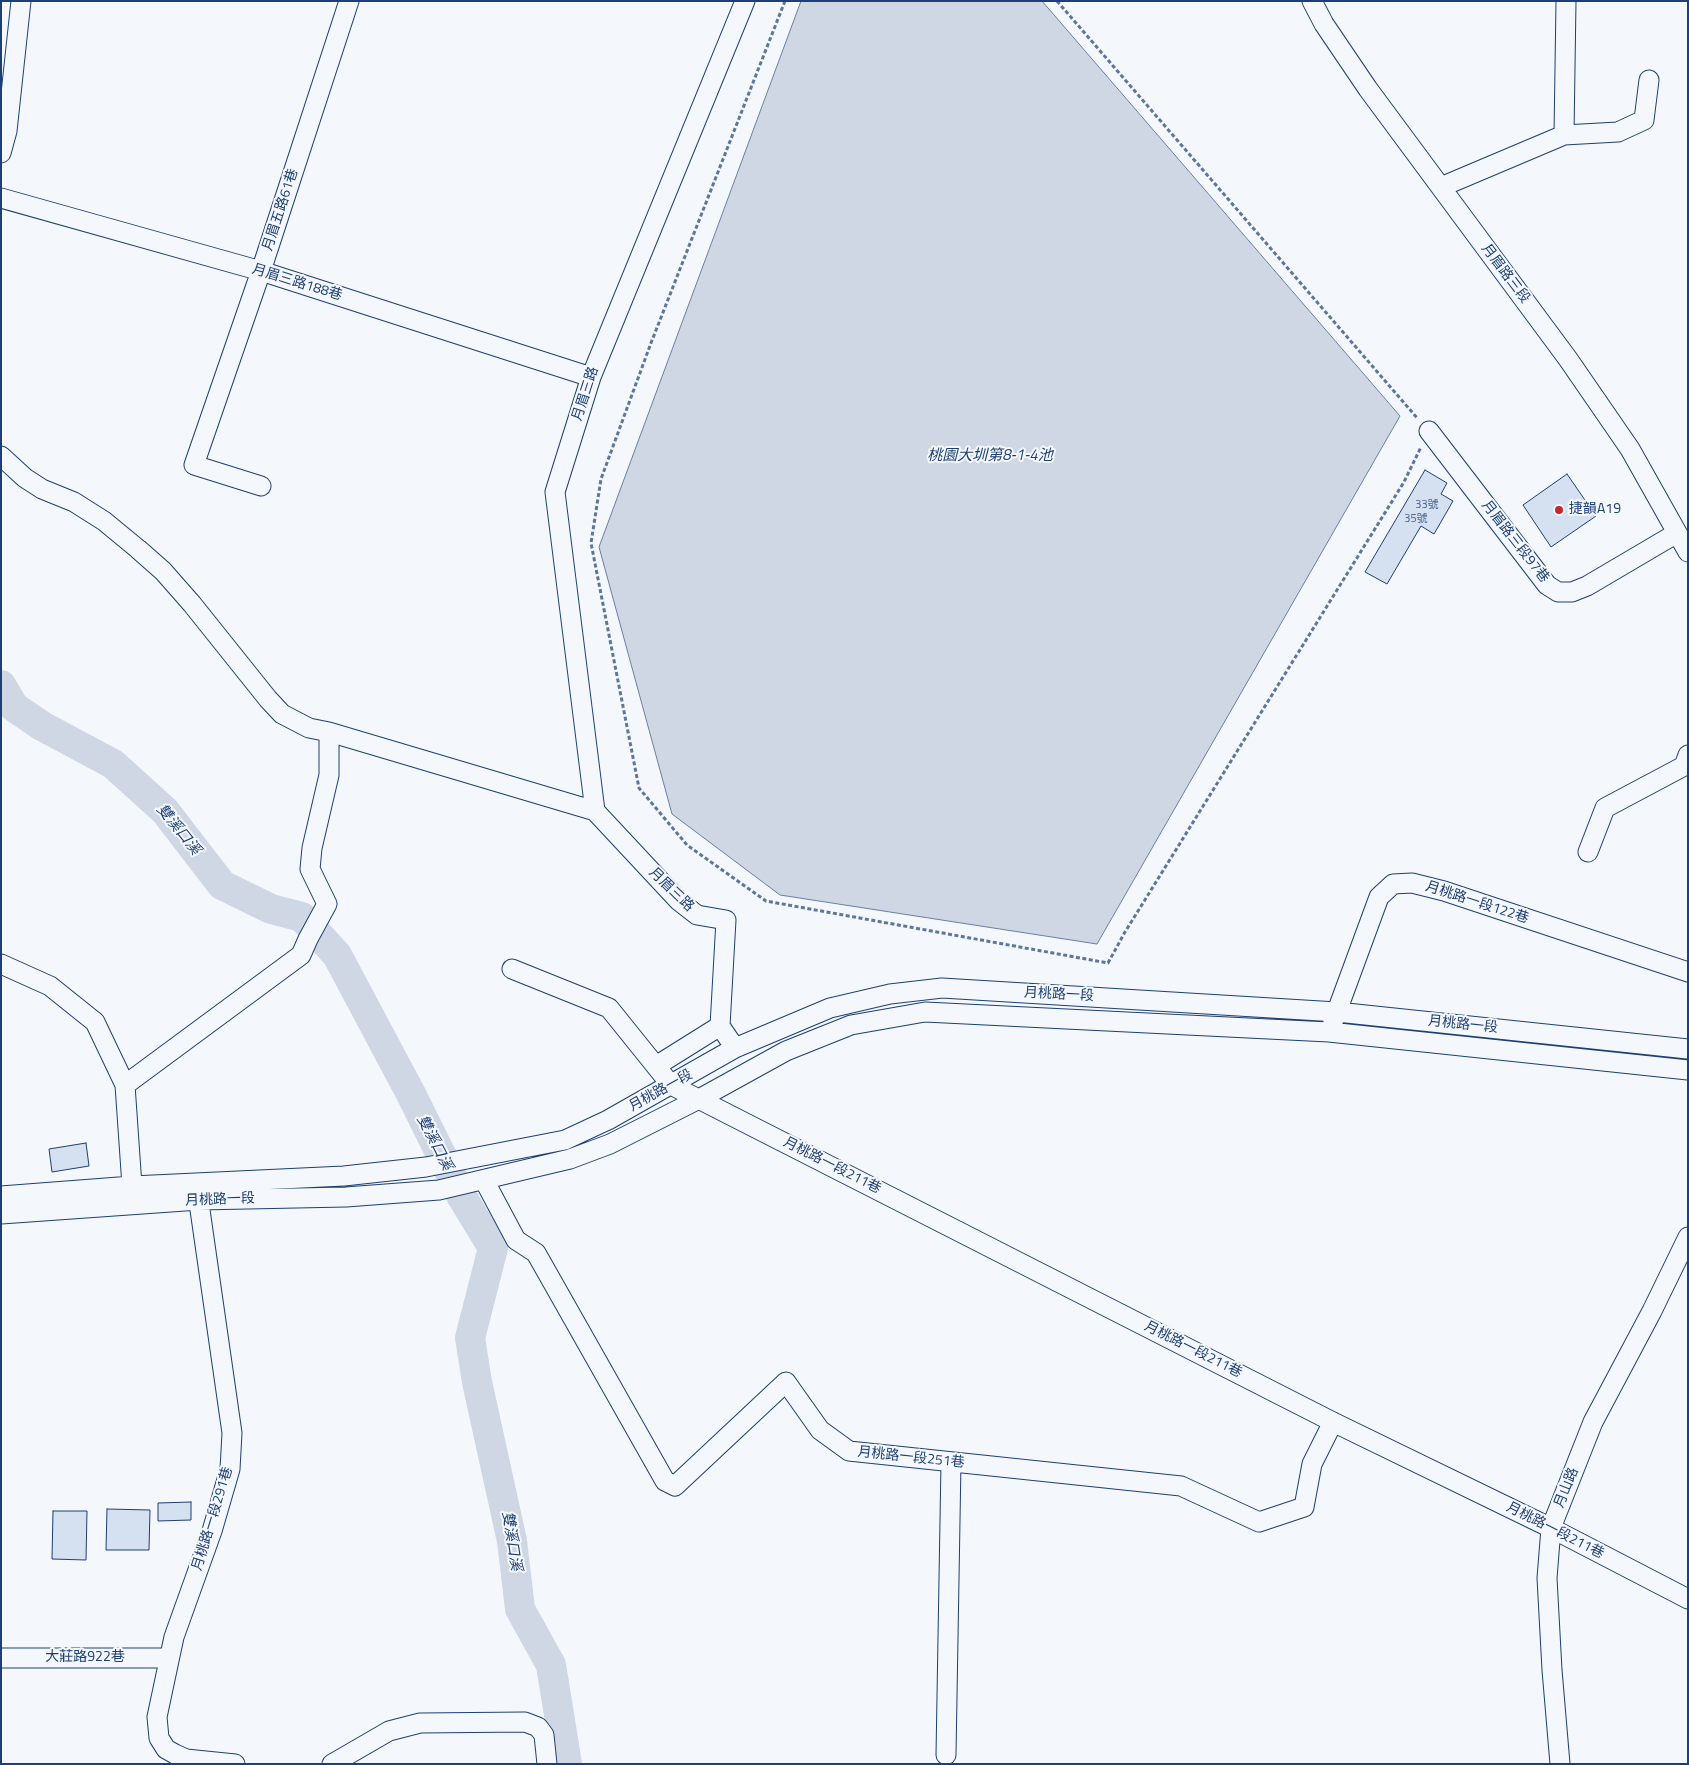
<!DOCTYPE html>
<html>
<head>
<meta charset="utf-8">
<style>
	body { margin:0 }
	#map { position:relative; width:1689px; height:1765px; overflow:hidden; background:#f4f7fb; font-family:"Titillium Web",sans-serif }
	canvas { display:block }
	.frame { position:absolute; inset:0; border:2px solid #1d3f73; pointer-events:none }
</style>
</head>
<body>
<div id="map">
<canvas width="1689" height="1765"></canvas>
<div class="frame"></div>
</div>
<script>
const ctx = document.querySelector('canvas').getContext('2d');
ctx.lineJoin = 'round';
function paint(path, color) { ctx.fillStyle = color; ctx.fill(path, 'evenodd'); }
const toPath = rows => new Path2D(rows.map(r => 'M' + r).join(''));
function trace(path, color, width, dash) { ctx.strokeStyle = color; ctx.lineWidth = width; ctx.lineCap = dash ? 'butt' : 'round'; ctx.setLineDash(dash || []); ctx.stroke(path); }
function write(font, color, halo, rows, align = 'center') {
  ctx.font = font + ' "Titillium Web","Noto Sans TC",sans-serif'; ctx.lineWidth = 4; ctx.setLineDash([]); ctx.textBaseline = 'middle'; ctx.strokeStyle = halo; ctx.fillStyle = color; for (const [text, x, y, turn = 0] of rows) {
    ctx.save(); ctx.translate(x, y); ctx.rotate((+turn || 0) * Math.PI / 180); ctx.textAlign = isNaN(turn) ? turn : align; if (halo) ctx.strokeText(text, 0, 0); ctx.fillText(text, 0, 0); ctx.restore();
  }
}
const water = toPath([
	[801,1,1042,1,1400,416,1097,944,780,895,672,814,599,547,801,1]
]);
const river = toPath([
	[1,685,14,707,42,726,113,764,165,811,222,885,271,909,302,917,337,955,411,1094,462,1197,493,1248,470,1338,477,1382,512,1541,520,1609,551,1665,567,1764]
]);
const building = toPath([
	[1425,470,1447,483,1441,494,1453,501,1434,534,1421,526,1387,584,1365,572,1425,470],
	[1567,474,1596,516,1551,547,1523,505,1567,474],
	[86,1143,89,1166,52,1172,49,1149,86,1143],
	[191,1502,191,1520,158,1521,158,1503,191,1502],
	[107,1509,150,1510,149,1550,106,1550,107,1509],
	[53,1511,87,1511,86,1560,52,1559,53,1511]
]);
const path = toPath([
	[785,1,651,343,601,479,591,543,639,788,687,845,766,901,1108,963,1125,932,1404,482,1421,447],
	[1057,1,1418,419]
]);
const minor = toPath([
	[1312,1,1324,24,1368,89,1568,359,1630,449,1688,552],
	[1564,135,1566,1],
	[1,153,7,131,21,1],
	[1441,187,1564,135,1618,132,1644,120,1649,80],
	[1,198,261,271,591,377],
	[1429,431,1547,585,1558,592,1572,592,1587,586,1677,533],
	[1,456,25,478,42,489,74,502,104,521,138,549,163,571,192,604,268,699,282,714,309,728,329,732,329,775,312,848,310,869,327,904,308,939,301,955,125,1085],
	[261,486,194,465,261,271,349,1],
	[329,732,595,811,555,492,591,377,745,1],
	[595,811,679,901,697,915,726,920,720,1026,735,1048],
	[1588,852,1605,808,1684,766,1688,755],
	[1,964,50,986,95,1022,125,1085,132,1186],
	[512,969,609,1008,671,1085,1333,1422,1551,1528,1688,1599],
	[1333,1022,1379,897,1393,884,1412,883,1444,891,1688,972],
	[656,1066,720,1026],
	[484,1180,516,1240,536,1253,665,1481,675,1486,786,1382,820,1430,849,1451,1181,1486,1259,1522,1304,1507,1312,1464,1333,1422],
	[197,1189,232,1433,230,1469,212,1531,174,1637,157,1717,159,1738,166,1749,175,1754,186,1759,235,1764],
	[1,1196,132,1186,344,1176,426,1167,565,1140,608,1120,735,1048,830,1008,890,994,942,988,1337,1012,1688,1049],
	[1,1214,199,1200,346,1197,439,1190,570,1159,610,1144,699,1099,786,1051,851,1025,925,1012,1329,1032,1688,1070],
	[1,1658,169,1658],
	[946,1755,951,1462],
	[332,1764,389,1731,420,1723,525,1722,538,1727,544,1735,547,1764],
	[1560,1764,1552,1670,1547,1578,1551,1528,1593,1422,1652,1311,1688,1237]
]);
const markers = [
	[1559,510,5,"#c62828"]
];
const numberNames = [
	["33號",1427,505],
	["35號",1416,519]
];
const streetNames = [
	["月眉五路61巷",281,210,-72],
	["月眉路三段",1505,274,53],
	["月眉三路188巷",297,283,17],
	["月眉三路",586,394,-72],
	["月眉路三段97巷",1515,542,52],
	["月眉三路",671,890,44],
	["月桃路一段122巷",1477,903,18],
	["月桃路一段",1059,995,3],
	["月桃路一段",1463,1025,6],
	["月桃路一段",661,1091,-29],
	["月桃路一段211巷",832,1166,27],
	["月桃路一段",220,1200,-2],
	["月桃路一段211巷",1193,1350,27],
	["月桃路一段251巷",911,1458,6],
	["月山路",1567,1488,-68],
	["月桃路一段291巷",213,1519,-73],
	["月桃路一段211巷",1555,1531,27],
	["大莊路922巷",85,1658]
];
const poiNames = [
	["捷韻A19",1569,510]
];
const waterNames = [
	["桃園大圳第8-1-4池",990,456],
	["雙溪口溪",178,830,51],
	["雙溪口溪",434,1143,63],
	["雙溪口溪",511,1541,81]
];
paint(water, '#cfd7e4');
trace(water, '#687fa3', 1);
trace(river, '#cfd7e4', 30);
paint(building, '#d5e0f0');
trace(building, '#1d3f73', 1);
trace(minor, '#1d3f73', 21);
trace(path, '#5e769c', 3, [4, 2.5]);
trace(minor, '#f4f7fb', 19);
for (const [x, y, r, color] of markers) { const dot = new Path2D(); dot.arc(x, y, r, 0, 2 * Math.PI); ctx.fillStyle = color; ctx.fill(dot); trace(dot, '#f4f7fb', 2); }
write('11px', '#4b6792', null, numberNames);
write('14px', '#1d3f73', '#f4f7fb', streetNames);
write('14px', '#1d3f73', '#f4f7fb', poiNames, 'left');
write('italic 15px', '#1d3f73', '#f4f7fb', waterNames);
</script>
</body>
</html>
